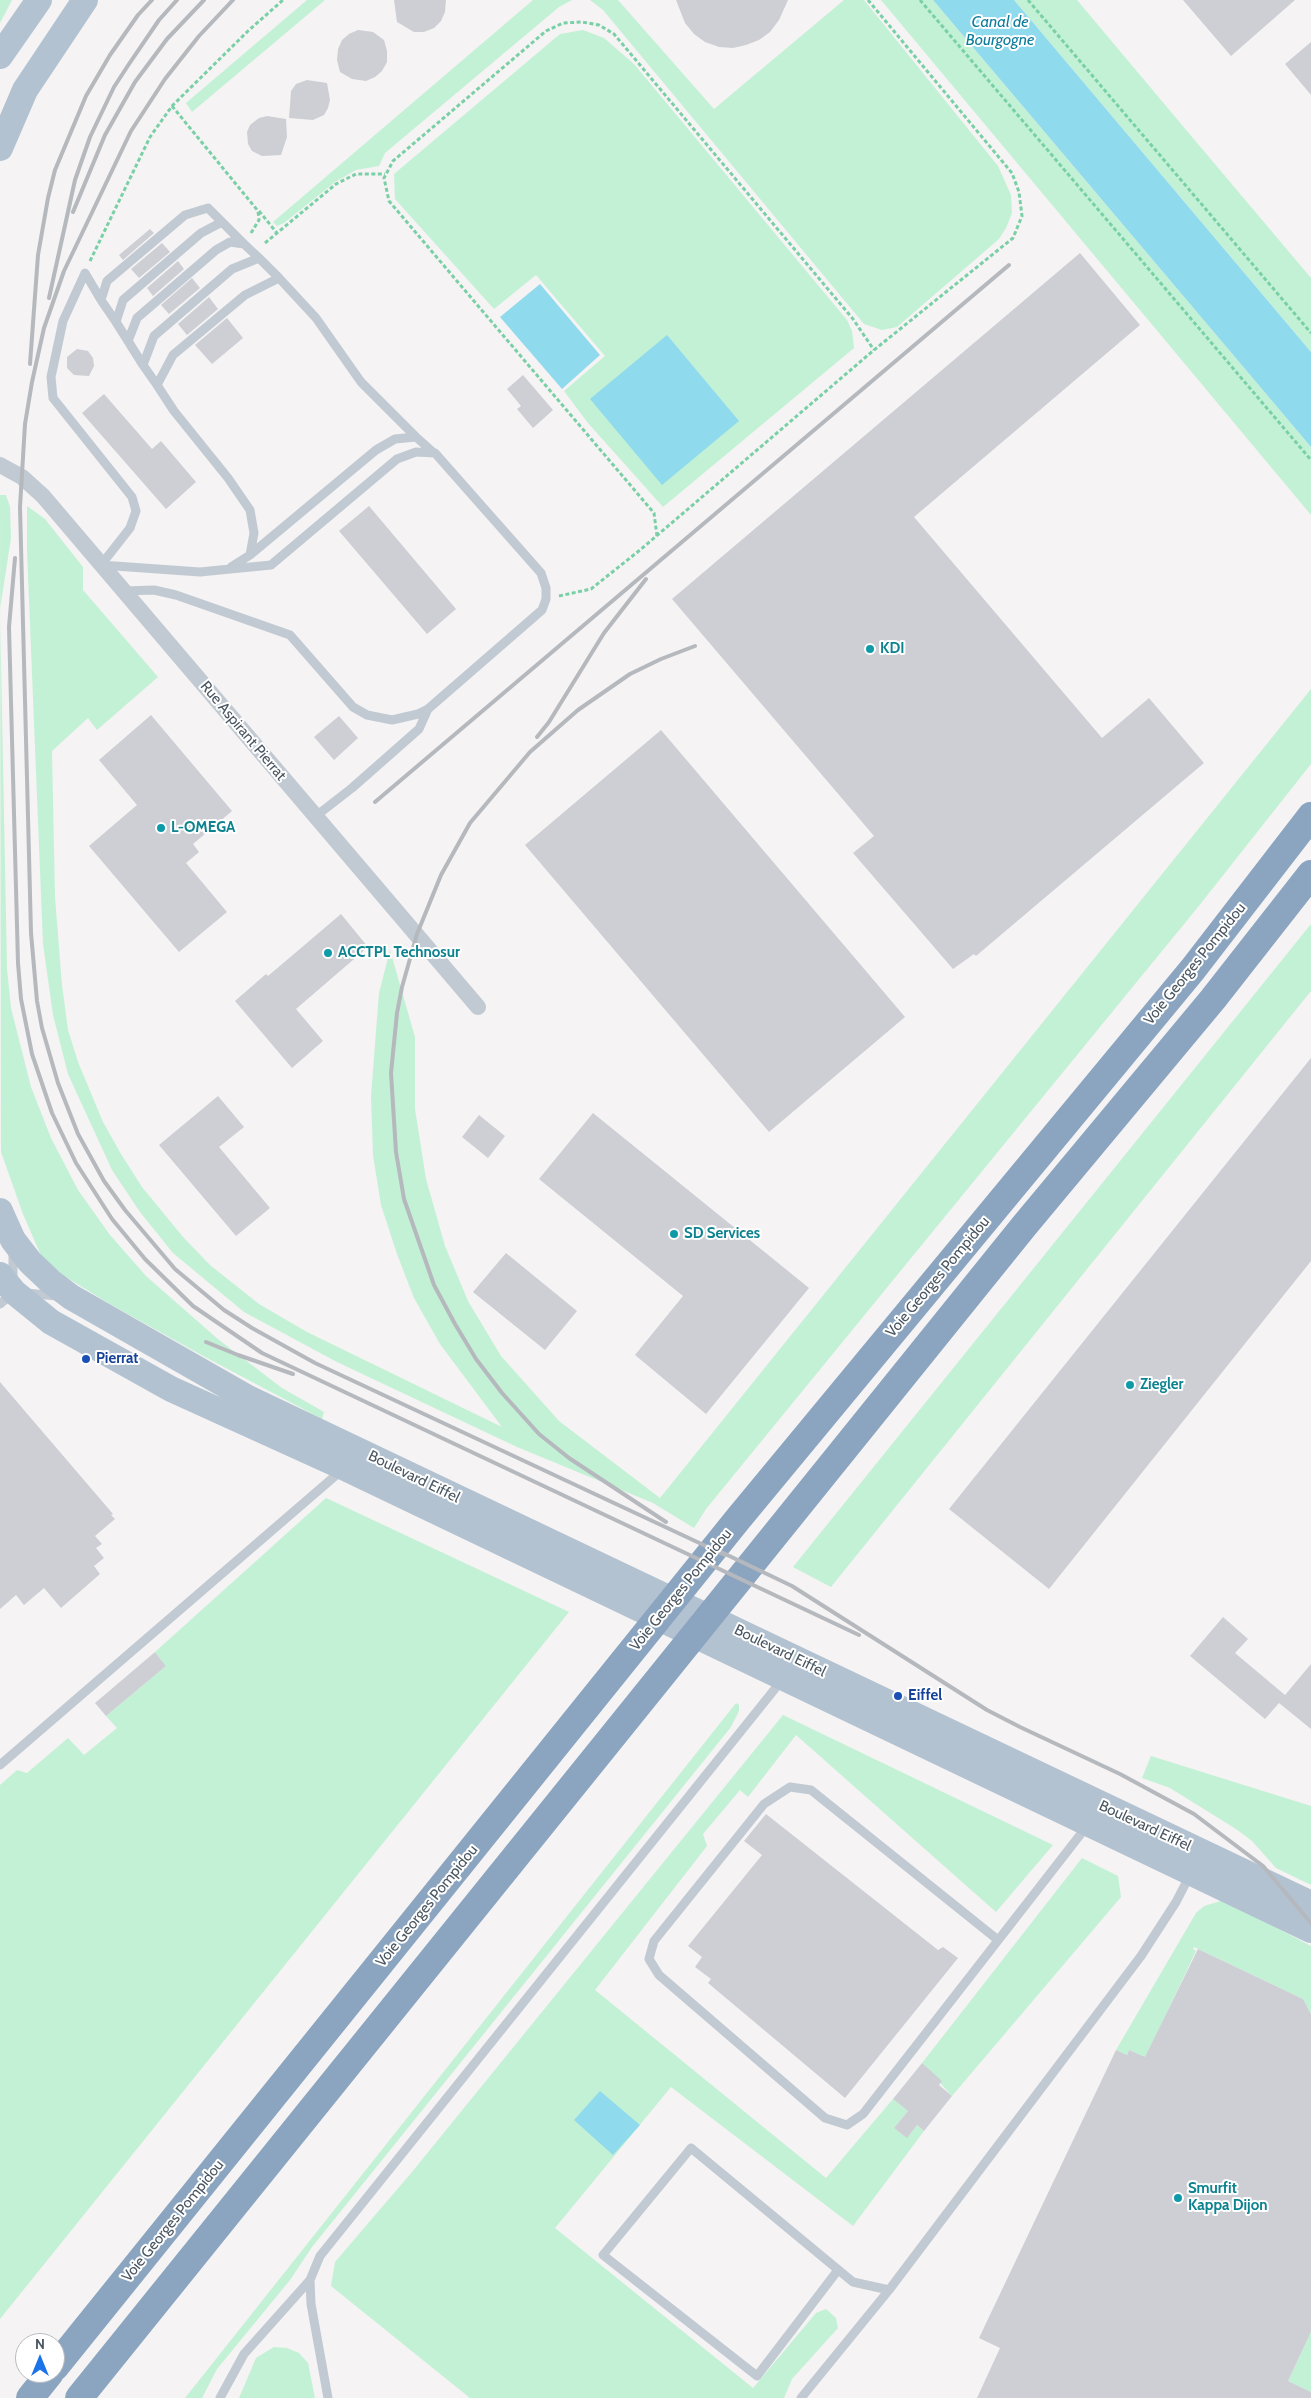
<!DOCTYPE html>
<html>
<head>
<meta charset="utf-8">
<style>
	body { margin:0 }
	#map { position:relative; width:1311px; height:2398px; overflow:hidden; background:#f5f3f3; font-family:Cabin,sans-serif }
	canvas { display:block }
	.north { position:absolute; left:15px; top:2333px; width:50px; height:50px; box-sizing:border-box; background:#fff; border:1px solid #b7bbc0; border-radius:50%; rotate:0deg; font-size:14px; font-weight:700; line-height:20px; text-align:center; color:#4a5661 }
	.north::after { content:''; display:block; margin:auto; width:18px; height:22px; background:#1a73e8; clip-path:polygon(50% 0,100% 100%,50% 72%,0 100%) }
</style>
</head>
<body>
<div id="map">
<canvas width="1311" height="2398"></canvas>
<div class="north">N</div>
</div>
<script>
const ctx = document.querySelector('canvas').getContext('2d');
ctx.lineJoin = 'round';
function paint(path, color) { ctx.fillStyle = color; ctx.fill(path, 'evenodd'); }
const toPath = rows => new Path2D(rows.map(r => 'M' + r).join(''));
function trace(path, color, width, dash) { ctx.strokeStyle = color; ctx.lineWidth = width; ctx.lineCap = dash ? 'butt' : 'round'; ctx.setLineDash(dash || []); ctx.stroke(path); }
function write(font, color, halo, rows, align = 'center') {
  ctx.font = font + ' Cabin,sans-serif'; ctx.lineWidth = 4; ctx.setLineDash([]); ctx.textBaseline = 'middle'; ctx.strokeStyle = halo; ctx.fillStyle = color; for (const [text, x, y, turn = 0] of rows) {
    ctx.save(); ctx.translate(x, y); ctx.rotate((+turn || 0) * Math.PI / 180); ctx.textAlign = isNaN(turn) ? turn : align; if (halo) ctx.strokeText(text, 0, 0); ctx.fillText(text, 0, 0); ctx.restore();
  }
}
const green = toPath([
	[0,0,12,0,0,23],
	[307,0,325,0,192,112,186,103],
	[533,0,572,0,559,7,385,153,379,166,356,170,335,182,284,223,277,226,273,222],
	[590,0,618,0,714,109,844,0,864,0,998,166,1011,195,1012,213,1006,228,999,239,897,327,882,330,864,324,603,10],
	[881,0,933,0,1311,447,1311,515],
	[1014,0,1077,0,1187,131,1311,278,1311,352],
	[583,30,604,38,634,64,847,320,852,331,854,348,663,507,588,423,564,391,605,356,536,275,494,309,395,199,394,174,560,34],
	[0,495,6,495,10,507,11,538,0,609,7,969,11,1008,31,1087,51,1138,78,1190,110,1235,146,1276,219,1340,282,1388,324,1412,322,1419,205,1357,108,1303,66,1277,42,1258,23,1214,1,1152],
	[27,506,45,519,83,567,83,590,158,677,97,730,88,718,52,751,55,897,62,985,68,1030,78,1062,103,1122,121,1154,142,1187,183,1237,210,1265,259,1304,307,1332,502,1427,440,1344,414,1298,397,1254,381,1205,373,1155,371,1096,379,993,390,950,415,1037,415,1109,426,1179,445,1246,468,1301,501,1356,559,1421,660,1498,1311,689,1311,764,1198,907,706,1509,694,1528,653,1503,517,1447,337,1362,244,1312,173,1253,140,1212,112,1170,68,1074,53,1015,43,944,27,551],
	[1311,924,1311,991,831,1587,793,1567],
	[326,1498,569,1612,0,2319,0,1785,17,1770,27,1773,68,1738,84,1755,117,1728,106,1716,166,1666,155,1652],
	[736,1703,739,1705,739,1711,731,1727,312,2247,290,2280,217,2369,202,2398,185,2398],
	[783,1715,1053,1845,996,1912,796,1735,748,1797,740,1790,703,1834,707,1846,595,1990,826,2178,893,2099,908,2111,894,2128,907,2137,917,2125,924,2131,853,2226,671,2087,555,2228,753,2388,816,2313,826,2309,836,2318,838,2328,792,2379,784,2398,470,2398,331,2286,335,2262,412,2172],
	[1151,1756,1311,1806,1311,1885,1276,1868,1252,1841,1236,1829,1170,1788,1142,1778],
	[1082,1858,1118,1876,1121,1897,952,2096,922,2063],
	[1224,1900,1311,1946,1311,2014,1303,1999,1194,1947,1193,1949,1196,1951,1143,2063,1144,2057,1129,2050,1127,2055,1116,2050,1196,1913,1204,1906],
	[1311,2332,1311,2392,1288,2381],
	[274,2347,287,2348,299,2353,308,2363,315,2398,239,2398,256,2358]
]);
const water = toPath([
	[933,0,1014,0,1311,352,1311,447],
	[540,284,600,355,562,389,500,317],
	[667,335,739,421,662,485,590,399],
	[600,2091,640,2125,613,2155,574,2120]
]);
const building = toPath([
	[394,0,446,0,445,12,441,21,434,28,424,32,414,32,397,22],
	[676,0,788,0,779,20,770,32,759,40,746,45,733,48,719,47,705,42,694,34,685,23],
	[1183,0,1295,0,1231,56],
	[358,30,373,32,384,40,387,51,387,62,382,71,375,77,366,81,352,79,340,72,337,60,338,49,342,40,349,34],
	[1311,42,1311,95,1285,64],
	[307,80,327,83,330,100,328,108,324,115,313,120,289,118,291,91,296,84],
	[267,116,286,119,287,137,281,155,262,156,252,151,248,144,247,132,250,125,259,118],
	[150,229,154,233,123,260,119,255],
	[162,243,170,252,139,278,131,269],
	[1080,253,1140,325,914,517,1102,738,1149,698,1204,763,976,956,974,954,953,969,853,853,874,836,672,599],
	[178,261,184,269,153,296,147,288],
	[192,278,200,288,169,314,161,305],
	[209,297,218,309,187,335,178,324],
	[227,318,243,338,212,364,195,345],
	[77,349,88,351,93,358,94,366,89,376,74,375,67,368,67,357],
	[523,375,553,410,533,428,517,409,521,406,507,389],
	[104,394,152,449,161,441,196,482,166,509,82,413],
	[369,506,456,609,427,634,339,531],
	[151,715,232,811,193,844,199,852,186,863,227,912,179,952,89,846,137,805,99,760],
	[339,716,358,738,334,760,314,737],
	[661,730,905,1017,769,1132,525,845],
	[341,914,368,947,296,1009,323,1041,292,1068,235,1001,266,974,268,976],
	[1311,1058,1311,1261,1049,1589,949,1509],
	[218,1096,244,1127,219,1147,270,1208,236,1236,159,1145],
	[593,1113,809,1288,706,1414,635,1355,683,1296,539,1179],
	[479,1115,505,1136,488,1158,462,1137],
	[506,1253,577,1311,545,1350,473,1292],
	[0,1382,113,1514,111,1515,115,1519,95,1536,102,1544,96,1548,104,1558,94,1566,100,1574,61,1608,44,1588,24,1605,16,1595,0,1609],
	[1223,1617,1248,1639,1235,1653,1285,1695,1311,1664,1311,1729,1279,1703,1265,1719,1190,1656],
	[155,1652,166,1666,106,1716,95,1703],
	[766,1814,938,1950,943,1947,958,1958,845,2098,708,1983,711,1979,695,1967,702,1957,688,1946,762,1855,744,1841],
	[1198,1949,1303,1999,1311,2014,1311,2332,1288,2381,1311,2392,1311,2398,977,2398,1000,2348,979,2338,1116,2050,1127,2055,1129,2050,1145,2057],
	[922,2063,942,2081,939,2085,952,2096,924,2131,917,2125,907,2138,894,2128,908,2111,893,2099]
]);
const path = toPath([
	[920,0,1311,460],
	[1028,0,1311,333],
	[172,106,258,211,259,220,251,233],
	[259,211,277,233],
	[265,243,336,184,356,174,385,174],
	[90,261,150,137,172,106,248,31,283,0],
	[657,536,654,513,389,201,384,178,393,161,546,31,563,23,582,22,599,25,614,34,853,319,874,350],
	[559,596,591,589,640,550,874,350,1013,238,1022,216,1019,192,1012,173,868,0]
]);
const lane = toPath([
	[101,300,85,273,63,321,51,377,53,398,132,497,136,511,130,528,101,565,200,572,271,565,397,459,416,452,435,453,541,573,546,588,546,599,542,610,428,709,418,714,392,720,367,715,353,707,290,635,176,595,154,590,124,591],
	[116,322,101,300,107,281,185,215,208,208,222,222],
	[128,341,116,322,123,300,201,233,222,222,244,244],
	[143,365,128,341,137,318,216,250,230,242,244,244,259,258],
	[157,385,143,365,154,336,232,269,259,258,279,278],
	[250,555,254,533,250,510,228,478,174,411,157,385,173,355,245,295,279,278,316,318,361,382,416,437],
	[231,567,250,555,376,450,395,439,416,437,434,453],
	[316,816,352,788,419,729,428,709],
	[13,1250,13,1282],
	[26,1293,57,1296],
	[0,1304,13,1293],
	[0,1765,342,1470],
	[998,1940,811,1790,790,1787,764,1804,654,1941,649,1959,659,1975,825,2118,847,2125,863,2114,1087,1826],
	[838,2270,757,2376,603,2255,691,2148,853,2282,889,2290,1141,1956,1176,1902,1190,1875],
	[220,2398,244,2354,310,2280],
	[328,2398,311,2304,310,2280,320,2256,782,1680],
	[801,2398,889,2290]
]);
const street = toPath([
	[0,465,22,477,43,496,478,1007]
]);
const primary = toPath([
	[0,56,39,0],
	[0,148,25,90,85,0],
	[0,1211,13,1240,30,1262,50,1281,71,1297,248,1398,1311,1904],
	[0,1275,14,1292,51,1322,171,1389,345,1468,1311,1930]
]);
const highway = toPath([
	[55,2367,738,1519,1193,969,1311,816],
	[30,2398,50,2373],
	[79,2398,1024,1226,1213,999,1311,874]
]);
const rail = toPath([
	[233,0,199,36,165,79,131,131,64,271,44,328,32,382,25,424,20,507,31,933,37,1001,42,1028,58,1083,78,1134,104,1181,125,1210,175,1269,224,1310,252,1328,315,1363,725,1555],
	[73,212,105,135,135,82,167,39,204,0],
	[49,298,75,180,90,137,114,87,129,64,159,20,177,0],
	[30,364,38,255,48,198,55,170,86,96,110,55,138,15,152,0],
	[15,558,9,627,18,963,21,999,32,1054,52,1113,76,1163,112,1219,145,1259,193,1306,262,1353,859,1635],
	[537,737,549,722,604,633,646,579],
	[375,802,1009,265],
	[206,1342,238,1355,293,1374],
	[666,1522,569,1458,539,1434,502,1393,476,1359,455,1324,434,1285,404,1199,396,1152,391,1073,397,1013,402,987,417,934,441,875,470,823,530,752,578,710,630,674,661,659,695,646],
	[719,1551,792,1586,987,1710,1020,1727,1120,1774,1194,1814,1263,1866,1311,1923]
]);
const markers = [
	[870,649,5,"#0f9aa8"],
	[161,828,5,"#0f9aa8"],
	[328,953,5,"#0f9aa8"],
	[674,1234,5,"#0f9aa8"],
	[86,1359,5,"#1a4fb4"],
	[1130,1385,5,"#0f9aa8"],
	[898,1696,5,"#1a4fb4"],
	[1178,2198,5,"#0f9aa8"]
];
const cultureNames = [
	["KDI",880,649],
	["L-OMEGA",171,828],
	["ACCTPL Technosur",338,953],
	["SD Services",684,1234],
	["Ziegler",1140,1385],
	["Smurfit",1188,2189],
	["Kappa Dijon",1188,2206]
];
const streetNames = [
	["Rue Aspirant Pierrat",243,731,50],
	["Voie Georges Pompidou",1195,964,-51],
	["Voie Georges Pompidou",938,1277,-50],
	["Boulevard Eiffel",414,1477,26],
	["Voie Georges Pompidou",681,1590,-51],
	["Boulevard Eiffel",780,1651,26],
	["Boulevard Eiffel",1145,1826,25],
	["Voie Georges Pompidou",427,1906,-51],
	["Voie Georges Pompidou",173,2221,-51]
];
const transitNames = [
	["Pierrat",96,1359],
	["Eiffel",908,1696]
];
const waterNames = [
	["Canal de",1000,22],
	["Bourgogne",1000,40]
];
paint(green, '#c3f1d5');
paint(water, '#90daee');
paint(building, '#cdcfd5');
trace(path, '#7ad0a6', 3, [4, 2.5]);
trace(lane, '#c1cad2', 9);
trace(street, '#c1cad2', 16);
trace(primary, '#b3c2d1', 26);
trace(highway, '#8ba5c1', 28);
trace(rail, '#b5b8bd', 4);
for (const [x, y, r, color] of markers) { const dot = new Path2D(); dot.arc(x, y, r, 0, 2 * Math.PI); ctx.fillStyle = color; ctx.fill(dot); trace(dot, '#fff', 2); }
write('bold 15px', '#0d838f', '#fff', cultureNames, 'left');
write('15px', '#4a5661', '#fff', streetNames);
write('bold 15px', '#164399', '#fff', transitNames, 'left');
write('italic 16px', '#0c7c9b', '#fff', waterNames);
</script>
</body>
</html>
